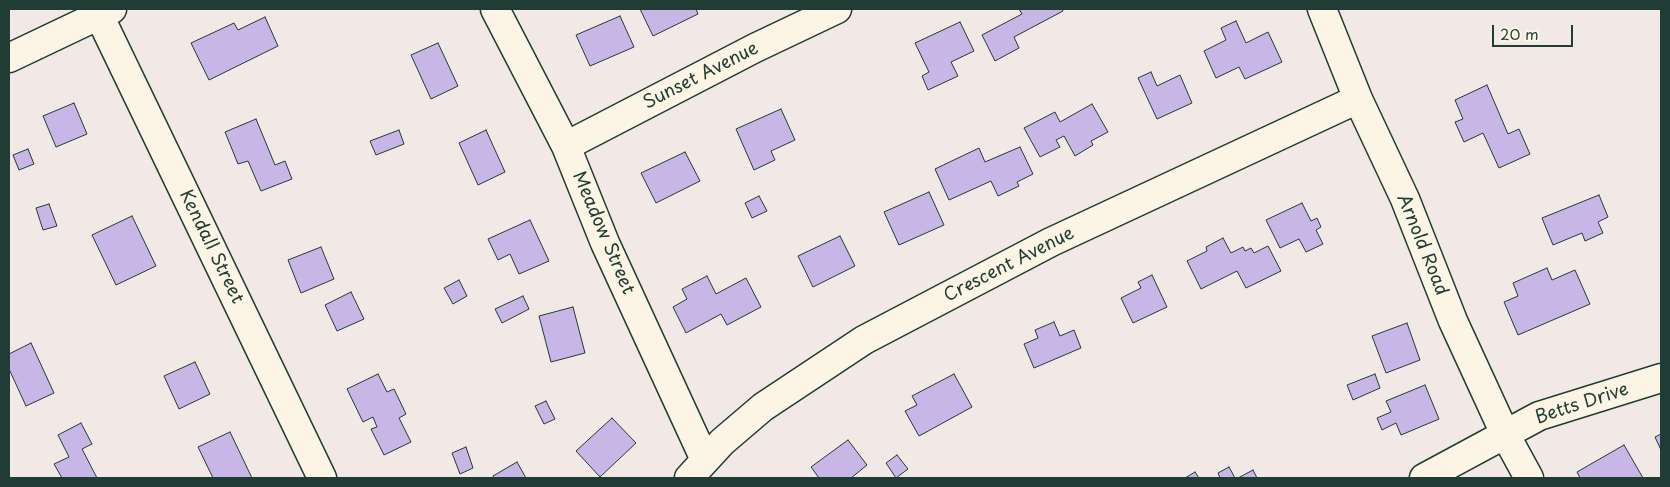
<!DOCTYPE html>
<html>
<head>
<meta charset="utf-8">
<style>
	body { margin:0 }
	#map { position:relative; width:1670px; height:487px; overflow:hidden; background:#f2e8e5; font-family:"Playpen Sans",sans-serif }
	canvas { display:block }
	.frame { position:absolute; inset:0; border:10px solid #1f3d34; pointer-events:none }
	.scale { position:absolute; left:1492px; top:25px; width:81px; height:22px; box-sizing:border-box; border:2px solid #1f3d34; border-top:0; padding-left:6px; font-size:15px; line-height:18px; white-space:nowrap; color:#1f3d34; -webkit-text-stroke:4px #fcf5e5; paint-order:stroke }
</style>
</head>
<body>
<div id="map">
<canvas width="1670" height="487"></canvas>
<div class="frame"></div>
<div class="scale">20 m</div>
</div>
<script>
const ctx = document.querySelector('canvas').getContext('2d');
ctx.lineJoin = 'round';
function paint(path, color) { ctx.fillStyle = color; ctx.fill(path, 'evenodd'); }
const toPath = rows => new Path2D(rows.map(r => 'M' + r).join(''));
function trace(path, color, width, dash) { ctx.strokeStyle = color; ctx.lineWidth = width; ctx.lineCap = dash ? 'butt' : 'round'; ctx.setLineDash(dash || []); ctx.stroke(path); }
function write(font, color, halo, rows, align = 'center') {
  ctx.font = font + ' "Playpen Sans",sans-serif'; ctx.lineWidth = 5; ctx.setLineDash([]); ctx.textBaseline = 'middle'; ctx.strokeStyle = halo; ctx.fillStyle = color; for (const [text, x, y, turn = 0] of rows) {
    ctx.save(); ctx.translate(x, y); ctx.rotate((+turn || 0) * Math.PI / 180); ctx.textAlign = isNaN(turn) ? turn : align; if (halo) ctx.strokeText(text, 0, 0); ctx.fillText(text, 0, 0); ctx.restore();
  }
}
const building = toPath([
	[640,9,696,9,698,14,653,36,640,9],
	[1019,9,1062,9,1063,11,1014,37,1019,48,995,61,982,35,1022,14,1019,9],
	[620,16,634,47,590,66,576,35,620,16],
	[265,17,278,46,209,80,191,43,234,23,238,30,265,17],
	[1236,21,1246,43,1268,32,1282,62,1245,79,1239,67,1216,78,1204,51,1226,40,1221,28,1236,21],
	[960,22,974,51,951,62,958,76,928,90,922,76,929,72,915,43,960,22],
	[438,43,458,86,431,99,411,55,438,43],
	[1151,72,1157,86,1180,75,1192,103,1157,119,1138,78,1151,72],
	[1487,85,1508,134,1519,129,1530,154,1499,168,1483,133,1464,142,1455,122,1463,119,1455,100,1487,85],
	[74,103,87,134,56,147,43,116,74,103],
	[1092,104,1108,132,1091,141,1093,145,1075,156,1064,136,1056,140,1060,147,1040,157,1024,128,1055,112,1060,122,1092,104],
	[781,109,795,140,771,151,775,160,754,170,736,129,781,109],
	[256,119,275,165,285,161,292,179,261,191,248,161,238,164,225,132,256,119],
	[399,130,404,144,376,155,370,141,399,130],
	[486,130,505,172,478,185,459,143,486,130],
	[1020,147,1033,174,1017,182,1019,186,998,196,991,181,949,200,935,169,979,148,985,162,1020,147],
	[28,149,34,164,19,170,13,155,28,149],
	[685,152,700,181,656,203,641,173,685,152],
	[929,192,944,225,899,245,884,212,929,192],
	[1599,195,1608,217,1598,222,1603,233,1585,241,1582,233,1553,245,1542,218,1599,195],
	[759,196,767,211,752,218,745,203,759,196],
	[1302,203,1311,221,1317,218,1321,227,1316,230,1323,244,1306,252,1299,239,1280,248,1266,220,1302,203],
	[49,204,57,226,43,230,36,208,49,204],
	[132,216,156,266,116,285,92,235,132,216],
	[530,220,549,261,519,274,510,254,498,260,488,239,530,220],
	[840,236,855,266,813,287,798,256,840,236],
	[1223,238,1231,253,1243,247,1245,251,1251,248,1254,253,1268,246,1281,271,1246,288,1237,271,1201,289,1187,261,1207,251,1206,247,1223,238],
	[321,247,334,279,301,293,288,260,321,247],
	[1547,268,1552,280,1575,270,1590,304,1518,335,1504,302,1518,296,1513,283,1547,268],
	[1152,275,1167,307,1133,323,1121,298,1141,288,1138,282,1152,275],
	[707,276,716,294,746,278,761,307,727,325,721,314,686,333,673,307,687,299,682,289,707,276],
	[459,280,467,296,453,304,444,288,459,280],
	[351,292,364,319,337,331,325,305,351,292],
	[523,296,529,309,502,323,495,309,523,296],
	[573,307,585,353,551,362,539,316,573,307],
	[1054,322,1060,336,1074,330,1081,348,1034,368,1024,344,1038,338,1035,330,1054,322],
	[1407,323,1420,360,1386,373,1372,336,1407,323],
	[31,343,54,393,26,406,9,369,9,354,31,343],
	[195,362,210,394,179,409,164,376,195,362],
	[378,374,387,392,394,389,406,414,399,418,411,442,384,455,371,429,377,427,373,417,363,422,347,389,378,374],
	[954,374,972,407,919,436,905,411,917,405,912,396,954,374],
	[1375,374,1380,388,1353,400,1347,385,1375,374],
	[1425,385,1439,419,1401,435,1396,423,1382,430,1377,418,1391,412,1386,401,1425,385],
	[546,401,555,419,544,424,535,406,546,401],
	[612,418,636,443,600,477,576,451,612,418],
	[81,423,92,444,82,449,97,478,62,478,54,464,69,457,58,435,81,423],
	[230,432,252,478,213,478,198,447,230,432],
	[1661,434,1661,450,1655,437,1661,434],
	[848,440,867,465,851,478,819,478,811,467,848,440],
	[1624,445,1643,478,1580,478,1577,472,1624,445],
	[466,447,473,468,460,474,452,453,466,447],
	[897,455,908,469,896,478,886,463,897,455],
	[517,462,526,478,494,478,493,476,517,462],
	[1229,467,1235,478,1220,478,1218,473,1229,467],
	[1253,470,1257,478,1238,478,1253,470],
	[1195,472,1199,478,1185,478,1195,472]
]);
const street = toPath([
	[495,9,566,146,605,243,705,460],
	[1322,9,1358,99,1405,199,1453,321,1505,434,1529,478],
	[99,15,322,478],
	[9,58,112,9],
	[566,146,755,48,837,9],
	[689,478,722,442,763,407,864,340,1051,242,1358,99],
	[1424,478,1539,416,1661,378]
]);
const streetNames = [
	["Sunset Avenue",701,76,-27],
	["Meadow Street",603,233,67],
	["Arnold Road",1422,245,68],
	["Kendall Street",211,247,64],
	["Crescent Avenue",1009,265,-27],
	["Betts Drive",1582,404,-18]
];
paint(building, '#c8b6e6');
trace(building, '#1f3d34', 1);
trace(street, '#1f3d34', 31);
trace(street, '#fcf5e5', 28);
write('18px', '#1f3d34', '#fcf5e5', streetNames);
</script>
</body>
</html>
